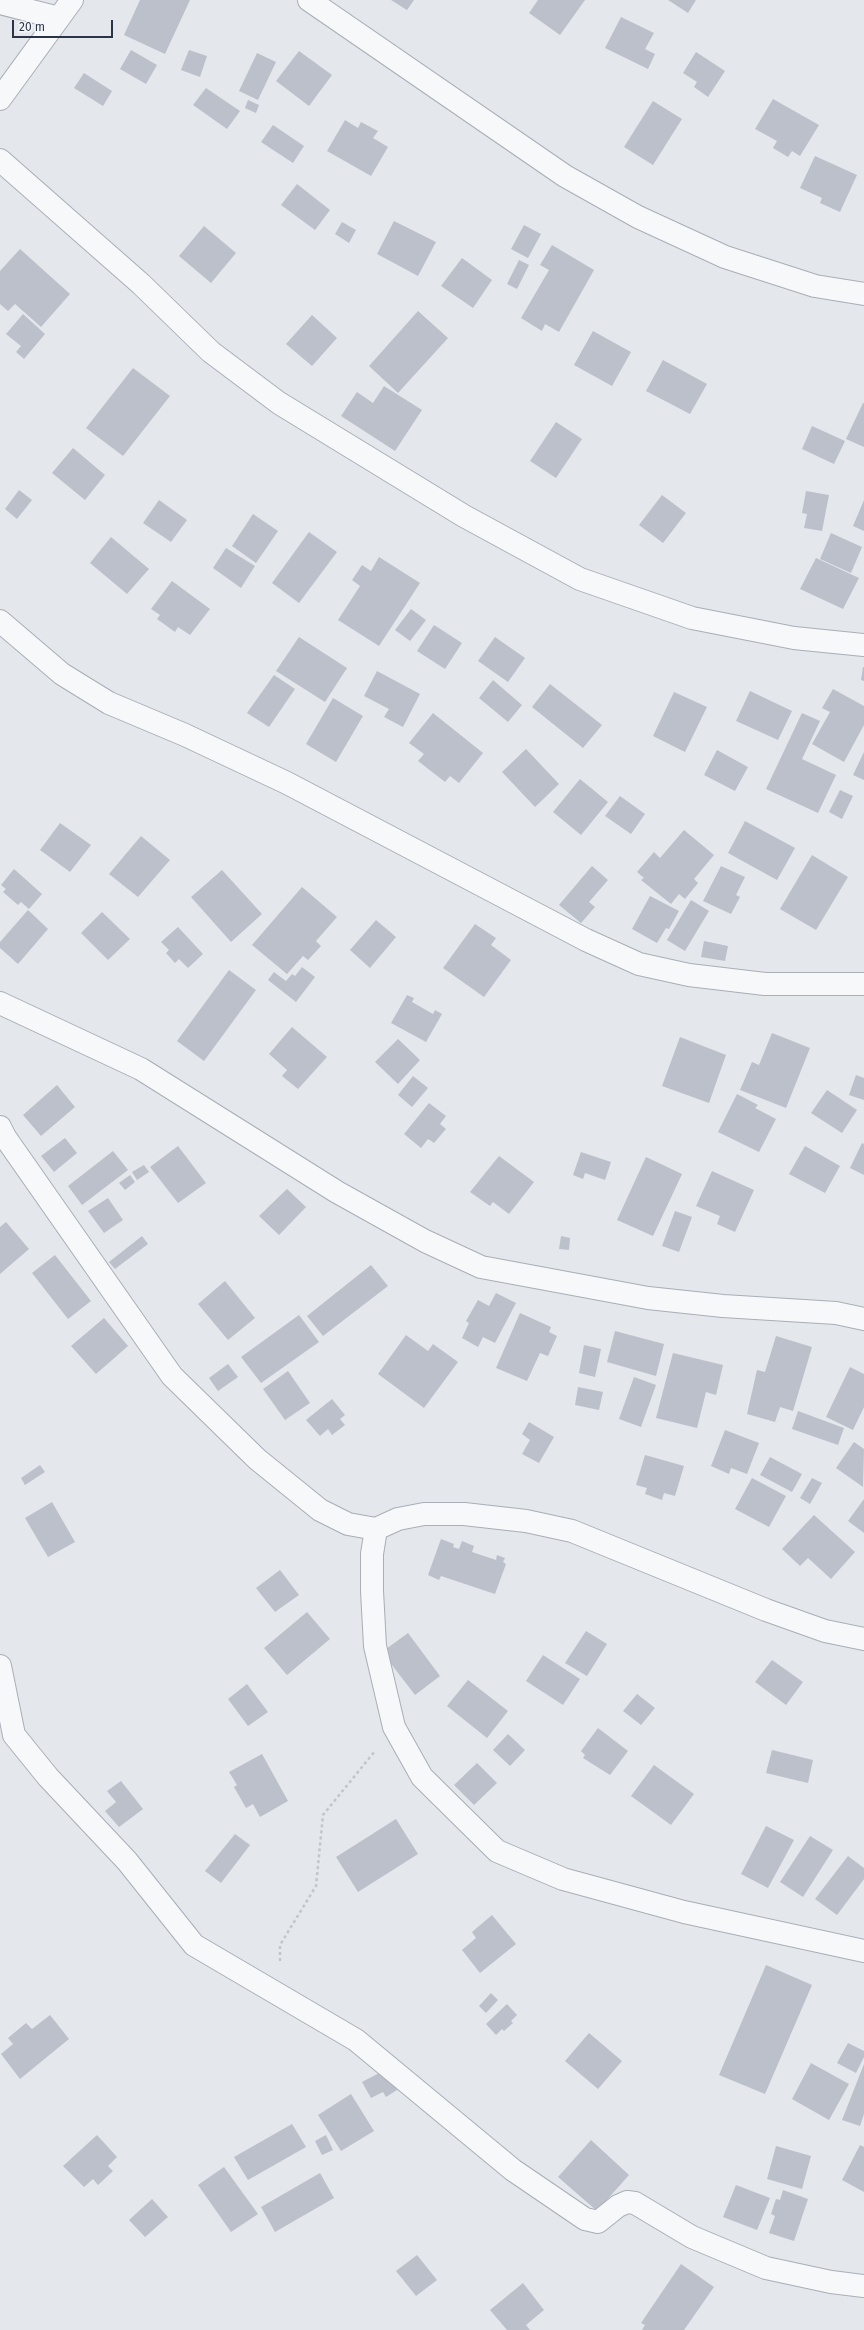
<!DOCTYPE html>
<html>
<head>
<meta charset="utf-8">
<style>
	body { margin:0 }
	#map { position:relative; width:864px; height:2330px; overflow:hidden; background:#e4e7ec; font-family:"Fira Sans",sans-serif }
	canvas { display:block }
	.scale { position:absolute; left:12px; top:20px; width:101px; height:18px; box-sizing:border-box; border:2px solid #2b3445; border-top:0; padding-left:5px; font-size:12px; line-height:14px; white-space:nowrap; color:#2b3445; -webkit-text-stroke:3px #f4f6f9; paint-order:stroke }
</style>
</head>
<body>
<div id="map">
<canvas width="864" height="2330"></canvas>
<div class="scale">20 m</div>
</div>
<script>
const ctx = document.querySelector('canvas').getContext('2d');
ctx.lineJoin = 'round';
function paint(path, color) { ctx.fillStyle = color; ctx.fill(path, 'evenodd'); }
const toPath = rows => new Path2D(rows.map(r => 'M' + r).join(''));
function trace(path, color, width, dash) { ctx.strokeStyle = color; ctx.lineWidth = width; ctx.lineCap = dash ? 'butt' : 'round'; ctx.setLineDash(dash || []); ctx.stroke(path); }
const building = toPath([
	[140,0,190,0,165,54,124,35],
	[391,0,414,0,407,10],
	[538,0,585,0,560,35,529,13],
	[668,0,696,0,688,13],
	[621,17,654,33,645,49,655,54,648,69,605,48],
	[131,50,157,65,146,84,120,69],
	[189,50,207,56,200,77,181,70],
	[299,51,332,75,309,106,276,81],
	[696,52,725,71,708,97,694,87,697,82,683,73],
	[257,53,276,62,258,100,239,91],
	[84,73,112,91,103,106,74,88],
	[206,88,240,111,227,129,193,105],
	[773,99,819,125,800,156,792,151,788,157,773,148,777,141,755,129],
	[248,100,259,105,256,113,245,108],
	[653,101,682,119,653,165,624,147],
	[345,120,358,128,361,122,378,131,373,138,388,147,371,176,327,151],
	[273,125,304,146,293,163,261,142],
	[815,156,857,175,840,212,820,203,822,198,800,188],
	[297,184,330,210,315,230,281,205],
	[394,221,436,242,418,276,377,254],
	[342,222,356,230,349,243,335,234],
	[524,225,541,234,528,258,511,249],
	[204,226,236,253,211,283,179,256],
	[552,245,594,270,559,332,545,324,542,331,521,318,549,270,540,265],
	[20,249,70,294,41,327,15,304,8,311,0,304,0,271],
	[462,258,492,280,473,308,441,286],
	[519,260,529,265,517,289,507,284],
	[418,311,448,338,398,393,369,366],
	[23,314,45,334,24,359,16,352,21,346,6,334],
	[312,315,337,338,312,366,286,344],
	[593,331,631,352,612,386,574,365],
	[663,360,707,384,690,414,646,391],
	[133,368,170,396,123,456,86,428],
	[384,386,422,410,395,451,341,416,357,392,373,403],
	[863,403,864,403,864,447,846,439],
	[556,422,582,439,556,478,530,461],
	[812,426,845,441,834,464,802,449],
	[73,448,105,475,85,500,52,473],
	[19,490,32,500,17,519,5,509],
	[806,491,829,495,822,531,804,528,807,514,802,513],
	[662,495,686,513,663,543,639,525],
	[159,500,187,520,171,542,143,523],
	[864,500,864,531,853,526],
	[253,514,278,531,256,563,232,546],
	[309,532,337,552,299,603,272,583],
	[831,533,862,547,851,573,820,559],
	[111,537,149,569,127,594,90,563],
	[226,548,255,566,241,588,213,568],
	[379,557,420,583,379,646,338,620,360,586,352,580,362,565,371,571],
	[816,558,859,578,843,609,800,589],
	[172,581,210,609,190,635,178,627,175,632,157,619,160,615,151,609],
	[411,609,426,620,410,641,395,630],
	[434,625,462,643,445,669,417,651],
	[299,637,347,668,325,702,276,671],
	[495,637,525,658,508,682,478,661],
	[863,667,864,667,864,681,861,680],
	[377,671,420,694,403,727,384,717,389,709,364,696],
	[274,675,295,689,269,727,247,713],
	[493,680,522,705,508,722,479,698],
	[550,684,602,725,583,748,532,707],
	[833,689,864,706,864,725,844,762,812,744,830,712,822,708],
	[750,691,792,711,778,740,736,721],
	[674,692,707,707,685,752,653,736],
	[333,698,363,716,336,762,306,744],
	[433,713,483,753,459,783,450,776,445,782,418,761,424,754,409,743],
	[802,713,820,721,802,759,836,775,818,813,766,789],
	[526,749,559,784,535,807,502,772],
	[717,750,748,767,735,791,704,775],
	[864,752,864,780,853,775],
	[580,779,608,802,581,835,553,812],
	[840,790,853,796,842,819,829,812],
	[620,796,645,814,631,834,605,816],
	[745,821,795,848,777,880,728,853],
	[60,823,91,845,70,872,40,850],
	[684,830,714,855,694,879,698,883,685,899,679,894,671,904,641,880,644,878,637,872,654,852,660,858],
	[141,836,170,860,138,897,109,874],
	[812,855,848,877,816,930,780,909],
	[592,866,608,880,589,902,595,907,581,923,559,905],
	[721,866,745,877,736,895,740,897,731,914,703,901],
	[14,869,42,894,29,909,21,902,18,905,3,892,6,889,1,885],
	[222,870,262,914,231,942,191,897],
	[302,887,337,917,316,941,321,946,308,960,303,956,287,974,252,945],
	[650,896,679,911,669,929,666,928,657,943,632,929],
	[691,900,709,911,685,951,667,940],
	[28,910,48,929,18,964,0,948,0,942],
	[102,912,130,939,108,960,81,933],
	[376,920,396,937,370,968,350,950],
	[475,924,496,938,491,945,511,960,484,997,443,968],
	[178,927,203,954,188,968,179,959,175,963,166,953,169,950,161,942],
	[704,941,728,946,725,961,701,957],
	[302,967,315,977,296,1002,268,980,274,972,286,981,292,974,295,976],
	[229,970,256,990,204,1061,177,1041],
	[407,995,414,998,412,1002,433,1014,435,1010,442,1014,426,1042,391,1023],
	[292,1027,327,1057,298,1089,282,1076,287,1070,269,1054],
	[772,1033,810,1048,786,1108,740,1090,752,1062,759,1065],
	[680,1037,726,1055,709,1103,662,1086],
	[398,1039,420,1060,398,1084,375,1062],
	[856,1075,864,1078,864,1100,849,1095],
	[413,1076,428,1088,412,1107,398,1095],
	[57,1085,75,1107,41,1136,23,1115],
	[827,1090,857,1110,842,1133,811,1113],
	[737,1094,758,1105,755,1108,776,1119,759,1152,718,1132],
	[429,1103,446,1116,440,1124,446,1129,434,1143,428,1139,421,1148,404,1134],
	[65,1138,77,1153,54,1172,41,1156],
	[862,1143,864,1144,864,1175,850,1168],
	[178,1146,206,1183,178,1203,150,1167],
	[805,1146,840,1166,825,1193,789,1174],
	[113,1151,128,1170,82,1205,68,1186],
	[581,1152,611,1162,605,1180,585,1173,583,1179,573,1175],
	[499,1156,534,1182,509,1214,493,1202,490,1206,470,1192],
	[646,1157,682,1174,653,1236,617,1220],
	[144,1165,149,1172,137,1180,132,1172],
	[712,1171,754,1190,735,1232,717,1224,720,1216,696,1206],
	[130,1175,135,1182,125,1190,119,1183],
	[287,1189,306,1207,279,1235,259,1216],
	[108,1198,123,1220,104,1233,88,1211],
	[675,1211,692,1217,679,1252,662,1246],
	[6,1222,29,1249,0,1274,0,1227],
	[142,1236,148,1244,115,1269,109,1262],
	[561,1236,570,1238,569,1250,559,1249],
	[55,1255,91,1301,68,1319,32,1273],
	[371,1265,388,1286,323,1336,307,1316],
	[225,1281,255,1318,228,1340,198,1304],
	[496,1293,516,1303,495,1343,483,1337,478,1347,462,1338,469,1323,466,1321,478,1300,489,1306],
	[520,1313,551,1327,549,1332,557,1336,548,1356,540,1353,527,1381,496,1368],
	[299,1315,319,1342,261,1383,241,1357],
	[104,1318,128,1346,96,1374,71,1346],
	[615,1331,664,1344,656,1376,607,1362],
	[406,1335,428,1351,433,1344,458,1362,424,1408,378,1374],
	[776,1336,812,1347,793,1411,780,1407,775,1422,747,1414,757,1370,765,1372],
	[584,1345,601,1349,595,1377,579,1373],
	[673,1353,723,1365,716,1395,706,1392,697,1428,656,1418],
	[228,1364,238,1377,218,1391,209,1378],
	[850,1367,864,1374,864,1407,853,1430,826,1417],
	[288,1371,310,1403,285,1420,263,1389],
	[634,1377,656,1385,641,1427,619,1419],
	[578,1387,603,1392,599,1410,575,1405],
	[332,1399,345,1415,340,1419,345,1425,332,1435,328,1429,320,1436,306,1420],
	[798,1411,844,1428,838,1445,792,1429],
	[529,1422,554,1437,539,1463,522,1454,530,1440,522,1434],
	[725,1430,759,1443,747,1474,731,1468,729,1474,711,1466],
	[854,1442,864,1449,863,1487,836,1468],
	[645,1455,684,1466,675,1496,664,1493,662,1500,645,1494,647,1488,636,1485],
	[770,1457,802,1474,792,1492,760,1475],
	[40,1465,45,1472,25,1485,21,1478],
	[752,1478,786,1496,769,1527,735,1509],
	[812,1478,822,1483,810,1504,800,1498],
	[864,1499,864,1533,848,1521],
	[52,1502,75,1542,48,1557,25,1518],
	[814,1515,855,1552,831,1579,808,1558,800,1566,782,1549],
	[441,1539,454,1544,453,1547,459,1549,462,1541,474,1546,472,1552,496,1560,497,1555,505,1558,503,1562,506,1564,495,1594,441,1576,439,1580,428,1575],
	[280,1570,299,1595,275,1612,256,1588],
	[307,1612,330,1639,287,1675,264,1648],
	[586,1631,607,1644,587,1676,565,1663],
	[408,1633,440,1676,415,1695,382,1652],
	[543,1655,580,1679,563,1705,526,1681],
	[772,1660,803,1682,786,1705,755,1682],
	[468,1680,508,1711,487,1738,447,1706],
	[247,1684,268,1712,248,1726,228,1699],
	[637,1694,655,1708,641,1725,623,1711],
	[598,1728,628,1751,610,1775,583,1758,585,1755,581,1751],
	[508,1734,525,1750,510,1766,493,1750],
	[772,1750,813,1760,808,1783,766,1773],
	[262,1754,288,1801,260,1817,253,1804,246,1808,234,1787,237,1785,229,1772],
	[477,1763,497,1783,474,1805,454,1785],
	[654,1765,694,1794,671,1825,631,1796],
	[121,1781,143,1809,119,1827,105,1811,116,1802,107,1791],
	[396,1819,418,1854,358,1892,336,1857],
	[766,1826,794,1840,768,1888,741,1874],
	[235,1834,250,1845,221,1883,205,1871],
	[810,1836,833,1850,803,1897,780,1882],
	[848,1856,864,1868,864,1879,837,1915,815,1899],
	[492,1915,516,1944,480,1973,462,1950,476,1938,472,1932],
	[766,1965,812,1985,765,2094,719,2075],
	[491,1993,498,2000,486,2013,479,2006],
	[507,2004,517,2015,511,2021,513,2023,504,2031,502,2029,496,2035,486,2024],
	[50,2015,69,2039,20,2079,1,2054,13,2044,8,2038,26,2023,32,2029],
	[589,2033,622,2061,598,2089,565,2061],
	[848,2043,864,2051,864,2057,856,2073,837,2063],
	[811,2063,849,2084,829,2120,792,2099],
	[864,2064,864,2114,860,2126,842,2120],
	[387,2069,397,2090,386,2097,383,2092,371,2098,362,2082],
	[351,2094,374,2131,341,2151,318,2115],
	[292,2124,306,2147,248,2180,234,2157],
	[97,2135,117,2157,108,2166,113,2171,98,2185,93,2179,84,2187,63,2166],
	[326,2135,333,2150,322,2155,315,2141],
	[591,2140,629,2175,597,2211,558,2177],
	[860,2145,864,2147,864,2192,842,2180],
	[776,2146,811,2156,802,2189,767,2179],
	[224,2167,258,2214,231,2232,198,2185],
	[320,2173,334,2198,275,2232,261,2207],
	[736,2185,770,2198,757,2230,723,2217],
	[783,2190,808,2199,794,2241,769,2233,775,2216,771,2214,776,2199,780,2200],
	[152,2199,168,2217,145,2237,129,2220],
	[417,2255,437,2280,416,2296,396,2271],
	[681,2264,714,2287,684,2330,642,2330,645,2325,641,2323],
	[523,2283,544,2310,526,2325,530,2330,507,2330,490,2310]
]);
const path = toPath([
	[280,1961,280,1945,316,1886,323,1815,375,1751]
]);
const minor = toPath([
	[309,0,565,176,638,217,725,257,815,286,864,294],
	[0,3,59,18],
	[0,99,72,0],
	[0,160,141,284,211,352,279,403,464,516,580,579,692,618,794,638,864,645],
	[0,621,62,674,109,703,185,735,287,783,586,940,639,964,689,975,765,984,864,984],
	[0,1003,141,1069,337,1192,425,1241,481,1267,648,1298,723,1306,836,1313,864,1319],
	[0,1127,5,1137,172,1376,257,1459,320,1510,348,1524,376,1529,398,1519,424,1514,464,1514,526,1521,572,1531,766,1610,825,1631,864,1639],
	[376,1529,372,1554,372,1591,375,1646,394,1727,422,1777,497,1851,563,1879,684,1912,864,1951],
	[0,1666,14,1735,48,1777,127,1861,194,1945,356,2040,513,2170,585,2219,598,2222,618,2206,627,2202,635,2203,692,2237,766,2268,831,2282,864,2286]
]);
paint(building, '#bbc0ca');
trace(minor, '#a9aeb7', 24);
trace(path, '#c2c5cb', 2.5, [3, 3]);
trace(minor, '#f7f8fa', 22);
</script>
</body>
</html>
